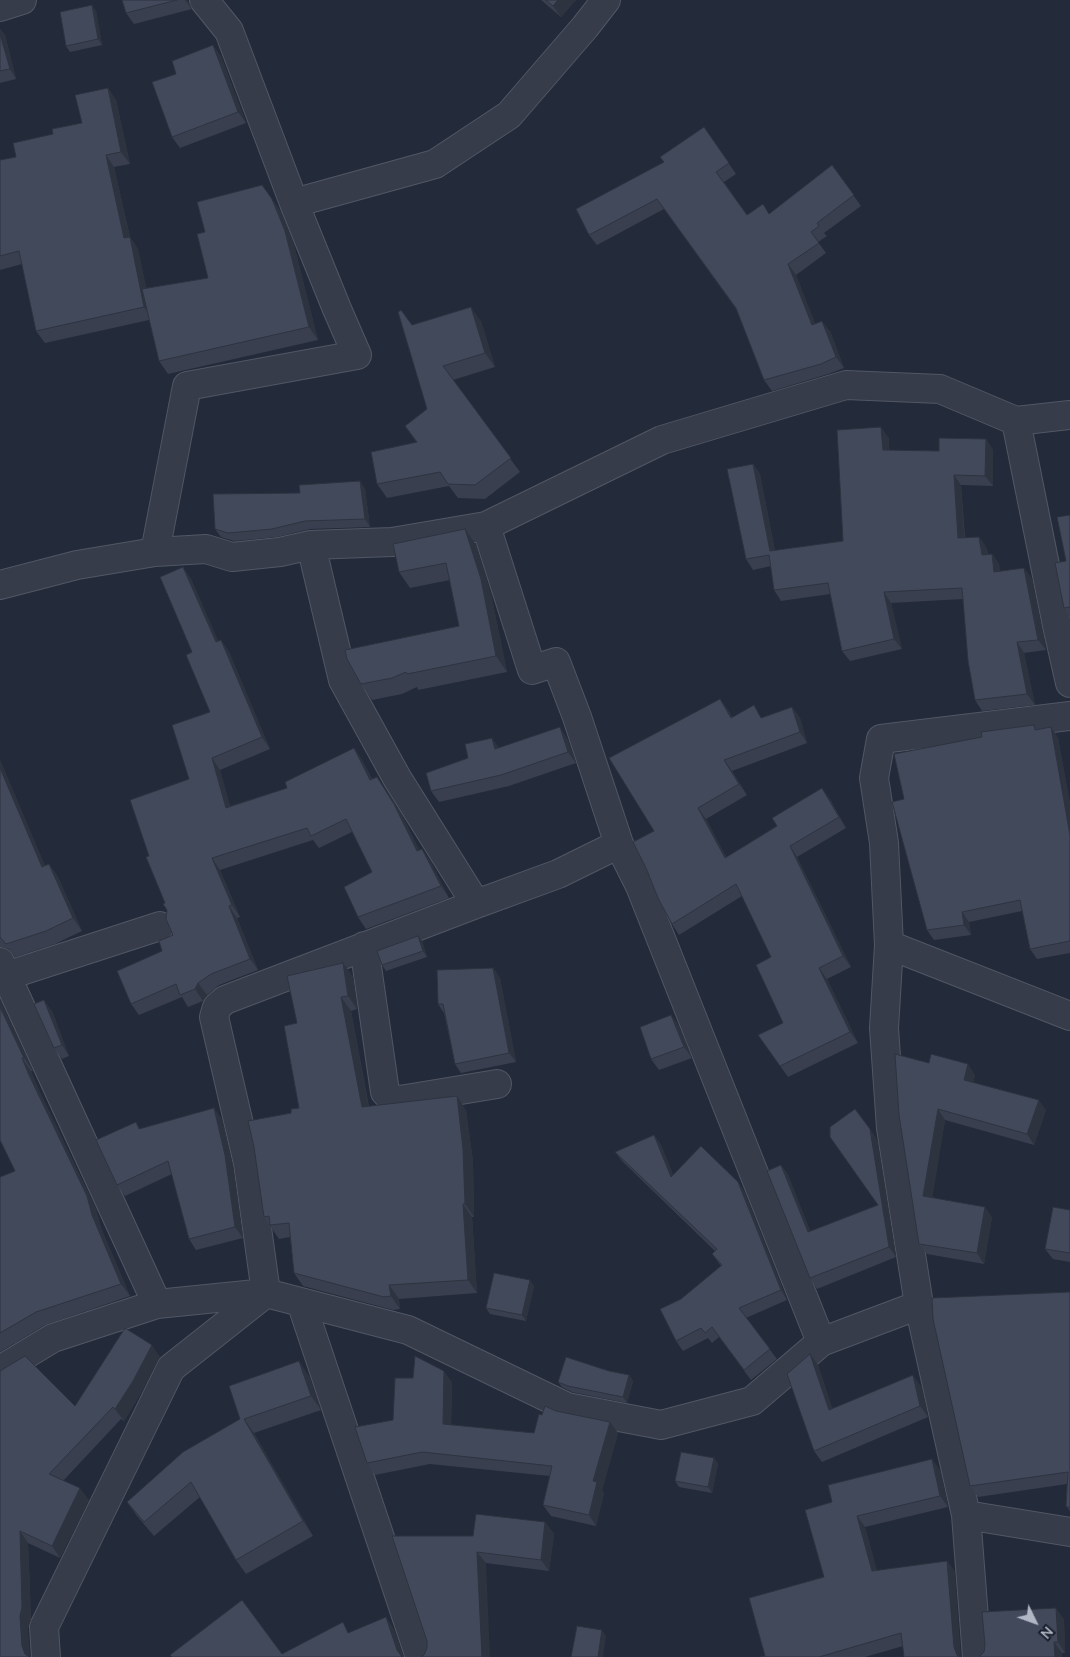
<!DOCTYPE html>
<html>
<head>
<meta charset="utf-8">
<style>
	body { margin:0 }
	#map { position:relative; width:1070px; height:1657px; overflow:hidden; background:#232a39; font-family:"Nunito Sans",sans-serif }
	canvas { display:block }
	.north { position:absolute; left:1010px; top:1597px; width:50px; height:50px; -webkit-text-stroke:4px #1c212f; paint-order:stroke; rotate:132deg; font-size:14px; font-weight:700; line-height:20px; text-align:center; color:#b2b7c6 }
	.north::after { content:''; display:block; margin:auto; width:18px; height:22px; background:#b2b7c6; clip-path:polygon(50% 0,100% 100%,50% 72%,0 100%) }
</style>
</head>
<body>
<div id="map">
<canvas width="1070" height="1657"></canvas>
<div class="north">N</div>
</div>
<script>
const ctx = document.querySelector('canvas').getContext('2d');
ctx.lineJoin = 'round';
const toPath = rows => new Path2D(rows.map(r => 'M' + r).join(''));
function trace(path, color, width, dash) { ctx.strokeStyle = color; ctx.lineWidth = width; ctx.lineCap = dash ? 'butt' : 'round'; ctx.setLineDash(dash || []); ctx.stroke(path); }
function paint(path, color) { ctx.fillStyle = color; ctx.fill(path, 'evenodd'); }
const street = toPath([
	[0,7,22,0],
	[294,203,435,164,509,115,585,27,606,0],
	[1016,421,1058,630,1070,683],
	[486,526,532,670,556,662,577,717,619,844],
	[311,545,343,680,397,778,476,904],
	[155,552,187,386,357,355,337,309,294,203,229,31,204,0],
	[0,585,77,565,155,552,206,549,232,557,280,552,311,545,392,542,486,526,662,440,846,385,940,389,1016,421,1070,415],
	[889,945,1070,1016],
	[364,946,385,1092,392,1099,400,1100,497,1084],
	[0,962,157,1304],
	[6,976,160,926],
	[301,1302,420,1657],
	[0,1370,53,1338,157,1304,266,1293,408,1330,567,1407,661,1425,752,1401,821,1342,919,1305],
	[966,1515,1070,1532],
	[46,1657,44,1627,171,1368,266,1293,248,1163,214,1017,217,1007,225,1000,476,904,558,874,619,844,640,886,821,1342],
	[977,1657,966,1515,919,1305,891,1128,884,1028,889,945,884,843,874,778,881,739,1070,716]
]);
const wall = toPath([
	[122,0,187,0,192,9,134,24,126,13],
	[541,0,576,0,561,17],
	[96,11,102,45,70,52,66,46],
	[0,29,5,35,16,79,0,83],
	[221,56,246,123,180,148,172,137],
	[108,88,116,100,130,164,114,167,130,237,138,249,146,288,208,278,205,232,262,185,281,212,294,245,318,340,168,374,159,361,149,320,45,343,36,331,22,264,0,270,0,160,16,157,53,134,82,123],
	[704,127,736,174,724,182,747,215,769,214,832,165,861,206,824,233,827,236,818,242,826,253,796,275,815,324,830,331,844,368,828,374,772,391,764,380,736,309,664,209,597,245,589,235],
	[481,321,495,367,453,380,520,472,485,499,458,498,449,486,387,498,377,484,417,443,405,426,427,409,412,325],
	[889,438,889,450,939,451,986,439,993,450,993,486,961,485,965,537,979,537,986,547,988,554,992,554,999,564,1000,571,1032,578,1046,650,1024,653,1035,705,982,711,975,700,963,599,891,603,902,649,850,661,842,651,830,594,781,601,774,590,771,566,753,570,746,559,753,464,760,474,775,551,843,541],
	[360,481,365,489,370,527,310,529,277,537,234,541,221,537,215,529],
	[1070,515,1070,617,1064,608,1066,561],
	[476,545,491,594,507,672,418,690,417,687,402,694,372,700,361,684,459,626,450,580,410,588,399,572],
	[183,567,191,579,218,641,221,640,229,652,270,749,220,770,230,806,287,788,354,748,362,760,372,779,377,777,385,789,402,815,419,850,422,849,430,861,449,898,366,929,358,917,372,872,352,832,319,848,313,840,220,870,240,917,237,918,258,970,219,985,207,995,203,1001,188,1007,182,997,139,1015,131,1004,162,951,173,935,165,903,149,856,189,779,210,712,192,652],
	[720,699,728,710,732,717,762,718,792,707,800,718,807,743,732,771,747,795,706,819,726,857,830,799,846,828,797,857,851,967,827,979,858,1043,788,1077,758,1035,783,1023,771,957,742,896,679,935,672,924,654,831],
	[1051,727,1058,738,1070,804,1070,953,1037,959,1030,949,1022,911,969,922,971,935,934,940,927,930,904,799,1037,730],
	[567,738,576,763,509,786,439,802,431,791,499,748],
	[0,760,45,866,49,864,58,877,82,931,55,944,15,957,9,949,2,947,0,947],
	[422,941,427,957,386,971,382,965],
	[493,968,500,978,516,1062,461,1073,455,1064,444,1013,438,1004],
	[353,976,357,1009,351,1011,369,1107,466,1110,473,1162,474,1217,472,1217,477,1293,399,1299,400,1309,393,1310,303,1286,294,1273,290,1237,279,1239,264,1217,291,1113,299,1108,297,1023],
	[0,1000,33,1071,31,1071,38,1088,96,1209,101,1228,130,1296,45,1325,0,1352,0,1177,15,1171,0,1140],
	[52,1011,69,1056,62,1059,54,1048],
	[671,1015,679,1026,692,1058,659,1070,651,1059],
	[929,1063,975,1075,973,1082,1046,1110,1034,1145,945,1120,932,1197,992,1217,984,1264,927,1254,919,1244],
	[214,1108,222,1120,233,1166,243,1238,196,1250,189,1239,172,1174,125,1196,117,1185,136,1122,140,1129],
	[654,1135,661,1145,673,1175,738,1182,744,1191,787,1300,746,1318,777,1359,751,1380,719,1337,712,1343,708,1338,683,1351,676,1341,681,1299,721,1266,712,1254,715,1251,622,1161,615,1152],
	[877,1139,896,1257,817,1289,810,1278,781,1165,788,1175,810,1231,878,1205],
	[1070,1210,1070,1262,1053,1259,1045,1249],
	[534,1286,526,1321,490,1314,486,1308],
	[1070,1292,1070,1511,1066,1506,1067,1484,978,1497,970,1486],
	[160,1357,141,1393,124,1421,121,1419,63,1481,89,1500,60,1558,28,1543,31,1619,28,1628,0,1371,75,1406],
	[818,1365,832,1408,921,1386,928,1417,822,1462,814,1451],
	[609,1371,629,1375,633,1381,627,1403,572,1392,562,1387,558,1382],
	[309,1376,321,1410,254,1433,313,1536,246,1574,236,1560,200,1497,154,1536,137,1516,127,1502,240,1419],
	[452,1382,451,1425,534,1433,542,1415,556,1411,610,1422,618,1433,602,1490,604,1493,596,1526,551,1516,543,1505,550,1476,430,1464,375,1475,367,1463,393,1420],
	[714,1458,718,1464,712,1493,679,1487,675,1481],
	[940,1470,948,1507,865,1527,877,1571,947,1561,955,1572,903,1646,865,1657,760,1657,765,1656,824,1577,805,1510],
	[545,1522,554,1534,549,1571,486,1563,424,1655,473,1536],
	[1064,1619,1065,1653,1062,1653,1062,1657,979,1657]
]);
const shadedWall = toPath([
	[185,0,187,0,189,2,192,9],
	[558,0,576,0,561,17,553,6],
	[92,5,96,11,102,45,98,39],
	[0,29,5,35,16,79,10,69,0,34],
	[213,45,221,56,246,123,238,112],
	[108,88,116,100,130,164,121,152],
	[106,155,114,167,133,250,124,238],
	[272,199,281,212,294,245,318,340,309,327],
	[130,237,138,249,153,319,144,307],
	[788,264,796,275,820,335,812,325],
	[471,307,481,321,495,367,485,353],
	[822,321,830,331,844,368,836,357],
	[881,427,889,438,890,460,883,450],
	[986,439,993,450,993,486,985,476],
	[753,464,760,474,777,562,770,551],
	[954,475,961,485,965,548,958,538],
	[360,481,365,489,370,527,365,519],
	[465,529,476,545,491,594,507,672,496,656],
	[979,537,986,547,989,566,982,555],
	[992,554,999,564,1002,582,994,572],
	[183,567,191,579,224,654,216,642],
	[1024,568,1032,578,1046,650,1038,640],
	[884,592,891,603,902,649,894,639],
	[221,640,229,652,270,749,262,737],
	[1017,642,1024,653,1035,705,1027,694],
	[720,699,728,710,738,729,731,718],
	[792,707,800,718,807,743,800,732],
	[560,727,567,738,576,763,568,752],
	[1051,727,1058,738,1070,804,1070,835],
	[492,738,500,749,495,749],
	[354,748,362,760,378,792,370,780],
	[212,758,220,770,234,820,226,808],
	[0,760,51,880,42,867,0,768],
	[724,760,732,771,747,795,739,784],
	[377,777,402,815,425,863,417,851],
	[822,788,830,799,846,828,839,817],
	[698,808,706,819,733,869,725,858],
	[790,846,797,857,851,967,843,956],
	[422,849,430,861,449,898,441,886],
	[212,858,220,870,240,917,232,905],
	[49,864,58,877,82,931,73,918],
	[229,906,237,918,258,970,250,959],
	[962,912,969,922,971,935,964,925],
	[418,936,422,941,427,957,423,951],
	[343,963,353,976,357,1009,348,996],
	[493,968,500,978,516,1062,509,1053],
	[819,968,827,979,858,1043,850,1032],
	[198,983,207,995,203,1001,195,989],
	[341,997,351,1011,371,1121,362,1107],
	[0,1000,33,1071,24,1058,0,1007],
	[44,1000,52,1011,69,1056,62,1045],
	[671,1015,679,1026,692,1058,684,1047],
	[22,1058,31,1071,38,1088,96,1209,101,1228,130,1296,121,1284,29,1075],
	[968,1064,975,1075,971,1090,964,1080],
	[457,1096,466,1110,473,1162,474,1217,465,1204],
	[1039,1100,1046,1110,1034,1145,1027,1134],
	[214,1108,222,1120,233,1166,243,1238,235,1227],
	[938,1109,945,1120,931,1207,923,1196],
	[870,1129,877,1139,896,1257,889,1247],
	[654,1135,661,1145,678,1186,671,1177],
	[781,1165,788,1175,815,1242,808,1232],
	[738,1182,744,1191,787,1300,781,1290],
	[463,1204,472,1217,477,1293,468,1280],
	[985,1207,992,1217,984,1264,977,1253],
	[530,1280,534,1286,526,1321,522,1315],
	[389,1285,399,1299,400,1309,391,1296],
	[152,1345,160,1357,141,1393,124,1421,115,1409],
	[810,1354,818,1365,837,1421,829,1410],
	[299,1361,309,1376,321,1410,311,1396],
	[444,1371,452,1382,451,1435,443,1424],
	[629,1375,633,1381,627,1403,623,1397],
	[913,1375,921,1386,928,1417,920,1406],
	[244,1419,254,1433,313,1536,303,1521],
	[610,1422,618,1433,602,1490,604,1493,596,1526,589,1515,593,1481],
	[714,1458,718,1464,712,1493,708,1487],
	[932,1459,940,1470,948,1507,940,1496],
	[80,1488,89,1500,60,1558,52,1546],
	[857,1516,865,1527,880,1582,872,1571],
	[545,1522,554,1534,549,1571,541,1560],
	[20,1531,28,1543,31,1619,28,1628,30,1657,27,1657,25,1654,22,1646,20,1616],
	[477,1552,486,1563,490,1657,482,1657],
	[947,1561,955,1572,961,1657,958,1657,954,1647],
	[1056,1608,1064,1619,1065,1653,1058,1642],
	[386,1617,394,1629,404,1657,401,1657,397,1650],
	[602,1630,606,1636,603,1657,598,1657],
	[1054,1642,1062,1653,1062,1657,1055,1657]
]);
const building = toPath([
	[122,0,177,0,126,13,122,0],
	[546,0,558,0,553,6,546,0],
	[92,5,98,39,66,46,60,12,92,5],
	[0,34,10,69,0,71,0,34],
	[213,45,238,112,172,137,152,82,176,74,172,61,213,45],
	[108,88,121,152,106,155,124,238,130,237,144,307,36,331,19,251,0,256,0,160,16,157,13,143,53,134,52,129,82,123,75,95,108,88],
	[704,127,729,163,716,172,747,215,763,204,769,214,832,165,854,195,817,223,819,226,811,232,819,243,788,264,812,325,822,321,836,357,821,364,764,380,736,308,657,199,589,235,576,209,664,162,660,157,704,127],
	[262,185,272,199,285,231,309,327,159,361,142,289,208,278,197,234,205,232,197,202,262,185],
	[471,307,485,353,443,366,511,458,475,485,448,484,440,472,377,484,371,452,417,442,405,426,427,409,398,312,401,310,412,325,471,307],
	[881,427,883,450,939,451,939,438,986,439,985,476,954,475,958,538,979,537,982,555,992,554,994,572,1024,568,1038,640,1017,642,1027,694,975,700,968,661,962,588,884,592,894,639,842,651,828,583,774,590,769,555,746,559,727,469,753,464,770,551,843,541,837,430,881,427],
	[360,481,365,519,305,521,272,529,228,533,215,529,213,494,300,493,299,485,360,481],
	[1070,515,1070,607,1064,608,1055,563,1066,561,1057,517,1070,515],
	[465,529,481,579,496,656,407,674,406,672,392,678,361,684,347,659,345,650,459,626,446,563,399,572,393,544,465,529],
	[183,567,216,642,221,640,262,737,212,758,226,808,287,788,285,782,354,748,370,780,377,777,394,804,417,851,422,849,441,886,358,917,344,887,372,872,346,819,311,836,307,828,212,858,232,905,229,906,250,959,211,974,198,983,195,989,180,995,176,984,131,1004,117,971,162,951,159,941,173,935,166,919,167,910,163,904,165,903,146,857,149,856,130,800,189,779,172,725,210,712,186,655,192,652,160,577,183,567],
	[720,699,731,718,754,705,761,718,792,707,800,732,724,760,739,784,698,808,725,858,777,826,772,818,822,788,839,817,790,846,843,956,819,968,850,1032,780,1066,758,1035,783,1023,756,965,771,957,736,884,672,924,658,898,646,868,633,842,654,831,609,758,720,699],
	[1034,725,1035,730,1051,727,1070,835,1070,941,1030,949,1020,900,962,912,964,925,927,930,892,802,904,799,894,754,982,737,981,732,1034,725],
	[560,727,568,752,501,775,431,791,426,773,468,758,465,744,492,738,495,749,560,727],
	[0,768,42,867,49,864,73,918,46,931,6,944,0,937,0,768],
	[418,936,423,951,382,965,377,951,418,936],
	[343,963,348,996,341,997,362,1107,457,1096,463,1149,465,1204,463,1204,468,1280,389,1285,391,1296,384,1297,294,1273,289,1223,270,1225,269,1216,264,1217,254,1147,248,1121,291,1113,291,1109,299,1108,284,1026,297,1023,287,976,343,963],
	[493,968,509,1053,455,1064,443,1004,438,1004,437,970,493,968],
	[44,1000,62,1045,54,1048,34,1004,44,1000],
	[0,1007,24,1058,22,1058,29,1075,87,1196,92,1215,121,1284,36,1312,0,1333,0,1177,15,1171,0,1140,0,1007],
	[671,1015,684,1047,651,1059,640,1027,671,1015],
	[895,1054,929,1063,931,1054,968,1064,964,1080,1039,1100,1027,1134,938,1109,923,1196,985,1207,977,1253,919,1244,899,1115,895,1054],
	[214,1108,225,1155,235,1227,189,1239,168,1161,117,1185,96,1140,136,1122,139,1129,214,1108],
	[855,1109,870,1129,889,1247,810,1278,767,1171,781,1165,808,1232,878,1205,830,1137,830,1127,855,1109],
	[654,1135,671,1177,701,1146,738,1182,781,1290,739,1308,770,1349,744,1370,712,1327,705,1333,701,1328,676,1341,660,1309,681,1299,722,1265,712,1254,717,1249,615,1152,654,1135],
	[1053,1207,1070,1210,1070,1253,1045,1249,1053,1207],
	[494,1273,530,1280,522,1315,486,1308,494,1273],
	[1070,1292,1070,1508,1066,1506,1068,1472,970,1486,933,1319,932,1298,1070,1292],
	[125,1328,152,1345,133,1381,115,1409,113,1407,49,1474,80,1488,52,1546,20,1531,22,1607,20,1616,22,1646,25,1654,29,1657,0,1657,0,1371,25,1356,75,1406,125,1328],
	[810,1354,829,1410,913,1375,920,1406,814,1451,787,1374,810,1354],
	[415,1356,444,1371,443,1424,534,1433,539,1414,542,1415,545,1406,556,1411,610,1422,593,1481,597,1482,589,1515,543,1505,552,1466,422,1452,367,1463,355,1427,393,1420,395,1378,413,1378,415,1356],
	[566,1357,609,1371,629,1375,623,1397,568,1386,558,1382,566,1357],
	[299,1361,311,1396,244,1419,303,1521,236,1560,191,1482,144,1522,127,1502,183,1452,240,1419,229,1386,299,1361],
	[681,1452,714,1458,708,1487,675,1481,681,1452],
	[932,1459,940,1496,857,1516,872,1571,947,1561,954,1647,957,1655,959,1657,904,1657,901,1633,819,1657,760,1657,765,1656,749,1598,824,1577,805,1510,832,1502,828,1485,932,1459],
	[476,1514,545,1522,541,1560,477,1552,482,1657,421,1657,424,1655,427,1648,427,1641,392,1536,473,1536,476,1514],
	[242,1600,282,1654,343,1622,348,1633,386,1617,397,1650,402,1657,172,1657,170,1655,242,1600],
	[1056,1608,1058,1642,1054,1642,1055,1657,979,1657,984,1652,985,1645,982,1612,1056,1608],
	[577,1626,602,1630,598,1657,571,1657,577,1626]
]);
trace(street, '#525765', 30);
trace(street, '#373c4a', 28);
paint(wall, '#393f4e');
paint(shadedWall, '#2e3340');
paint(building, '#42495b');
trace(building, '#2e3340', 1);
</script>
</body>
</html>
